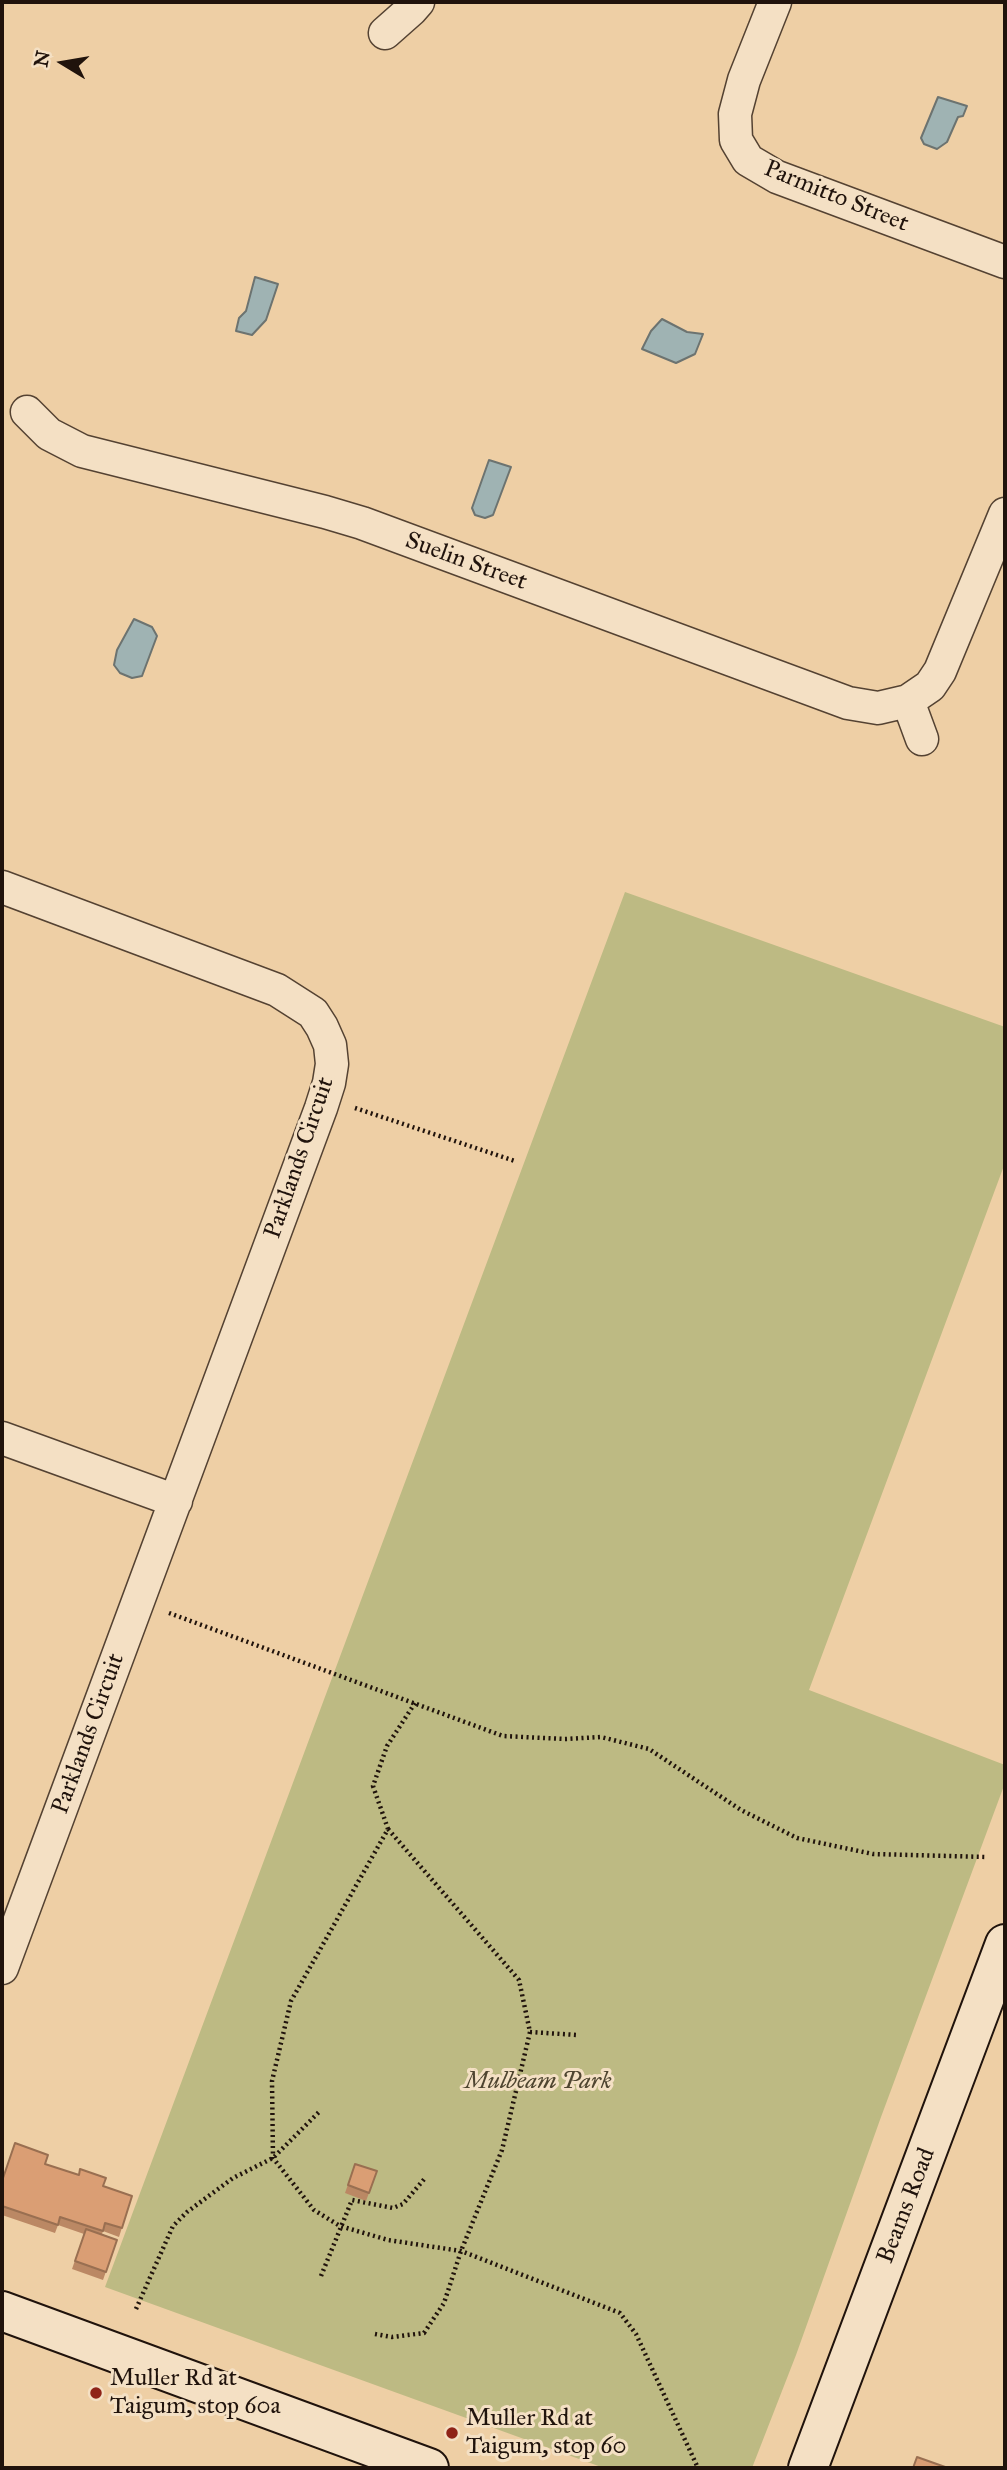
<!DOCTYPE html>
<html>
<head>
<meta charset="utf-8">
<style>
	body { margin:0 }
	#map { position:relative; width:1007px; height:2470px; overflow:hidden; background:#eecfa5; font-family:"IM FELL Great Primer",serif }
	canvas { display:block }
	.frame { position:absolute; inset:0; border:4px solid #20130c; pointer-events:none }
	.north { position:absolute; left:28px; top:28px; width:70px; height:70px; -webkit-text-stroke:5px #f4e0c4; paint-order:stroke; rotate:281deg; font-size:19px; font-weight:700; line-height:28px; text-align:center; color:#20130c }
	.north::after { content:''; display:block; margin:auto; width:24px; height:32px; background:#20130c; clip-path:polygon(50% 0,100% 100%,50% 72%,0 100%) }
</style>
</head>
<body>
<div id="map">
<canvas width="1007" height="2470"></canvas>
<div class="frame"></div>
<div class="north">N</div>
</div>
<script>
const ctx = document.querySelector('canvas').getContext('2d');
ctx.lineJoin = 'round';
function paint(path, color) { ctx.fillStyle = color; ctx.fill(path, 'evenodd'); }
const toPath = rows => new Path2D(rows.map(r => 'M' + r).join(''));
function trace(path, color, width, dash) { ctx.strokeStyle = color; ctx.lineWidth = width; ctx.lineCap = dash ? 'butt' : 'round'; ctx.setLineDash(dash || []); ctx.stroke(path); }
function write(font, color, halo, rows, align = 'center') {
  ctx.font = font + ' "IM FELL Great Primer",serif'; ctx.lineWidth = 6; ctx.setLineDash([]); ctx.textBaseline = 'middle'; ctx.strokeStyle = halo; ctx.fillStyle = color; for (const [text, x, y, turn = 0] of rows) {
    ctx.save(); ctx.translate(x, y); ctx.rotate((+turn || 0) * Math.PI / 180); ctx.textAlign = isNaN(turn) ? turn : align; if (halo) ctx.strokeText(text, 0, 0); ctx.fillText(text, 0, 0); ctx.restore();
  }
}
const green = toPath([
	[625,892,1005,1027,1005,1163,809,1690,1005,1765,1005,1783,881,2117,796,2355,752,2468,604,2468,105,2287]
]);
const water = toPath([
	[938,97,967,106,963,116,958,117,947,142,937,149,924,144,921,138,938,97],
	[255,277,278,284,266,320,252,335,236,331,239,318,246,311,255,277],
	[662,319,687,332,703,334,695,354,676,363,642,349,651,331,662,319],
	[489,460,511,467,493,515,485,518,475,515,472,508,489,460],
	[134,619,152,627,157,636,142,676,132,678,120,673,114,665,117,650,134,619]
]);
const path = toPath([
	[355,1108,515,1161],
	[169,1613,503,1736,565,1739,601,1737,649,1749,741,1810,797,1838,873,1854,987,1857],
	[415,1703,387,1746,373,1786,388,1829,291,2001,272,2081,273,2158,314,2210,340,2226,388,2240,461,2251,620,2313,636,2334,698,2468],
	[530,2032,577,2035],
	[321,2276,352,2200,393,2208,403,2204,426,2177],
	[136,2309,173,2226,187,2212,233,2178,273,2158,321,2110],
	[375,2334,392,2337,424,2333,444,2303,461,2251,502,2150,530,2032,519,1980,388,1829]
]);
const street = toPath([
	[775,2,744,80,735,114,736,140,748,160,777,177,1005,262],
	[385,33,411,10,418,2],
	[27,412,49,434,82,451,325,512,362,523,848,703,878,708,908,701],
	[922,739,908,701,930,686,940,671,1005,514],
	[2,887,277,990,313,1013,322,1027,330,1045,332,1064,329,1083,321,1108,2,1968],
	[2,1438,176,1501]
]);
const secondary = toPath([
	[2,2311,429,2468],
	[808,2468,1005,1944]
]);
const wall = toPath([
	[45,2164,103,2186,132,2196,119,2237,103,2231,102,2234,117,2240,103,2280,72,2269,84,2234,58,2225,55,2233,2,2215,2,2181],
	[355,2164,377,2171,366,2201,345,2193]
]);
const building = toPath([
	[15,2143,48,2155,45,2164,79,2175,80,2169,106,2178,103,2186,132,2196,122,2228,105,2223,103,2231,60,2217,58,2225,2,2206,2,2181,15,2143],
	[355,2164,377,2171,369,2193,348,2185,355,2164],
	[86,2229,117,2240,106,2272,75,2261,86,2229],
	[917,2457,948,2468,913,2468,917,2457]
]);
const markers = [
	[96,2393,7,"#8f2418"],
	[452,2433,7,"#8f2418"]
];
const streetNames = [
	["Parmitto Street",836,197,22],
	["Suelin Street",466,562,20],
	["Parklands Circuit",300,1158,-71],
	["Parklands Circuit",89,1734,-70],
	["Beams Road",907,2206,-69]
];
const parkNames = [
	["Mulbeam Park",538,2082]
];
const poiNames = [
	["Muller Rd at",110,2379],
	["Taigum, stop 60a",110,2407],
	["Muller Rd at",466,2419],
	["Taigum, stop 60",466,2447]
];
paint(green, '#bdba83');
paint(water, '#9fb3b3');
trace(water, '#6c7370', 2);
trace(street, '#544232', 35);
trace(secondary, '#20130c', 42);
trace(path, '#20130c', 4.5, [2, 3.5]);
trace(street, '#f4e0c4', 32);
trace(secondary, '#f4e0c4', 38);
paint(wall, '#bb8864');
paint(building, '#da9e74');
trace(building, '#996f51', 2);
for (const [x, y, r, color] of markers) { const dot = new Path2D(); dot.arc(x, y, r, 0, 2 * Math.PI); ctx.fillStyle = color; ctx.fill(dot); trace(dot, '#f4e0c4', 2.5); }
write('24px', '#20130c', '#f4e0c4', streetNames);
write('italic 24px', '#4f4530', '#f4e0c4', parkNames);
write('24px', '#20130c', '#f4e0c4', poiNames, 'left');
</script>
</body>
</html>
